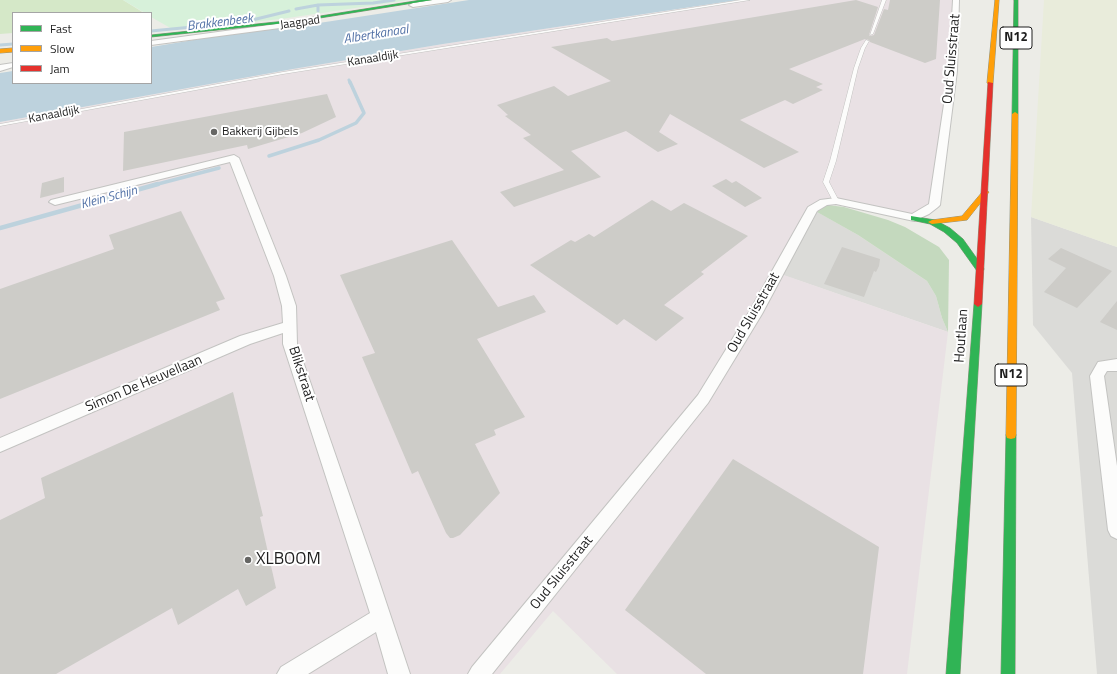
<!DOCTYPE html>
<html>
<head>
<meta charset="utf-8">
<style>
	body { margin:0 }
	#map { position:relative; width:1117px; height:674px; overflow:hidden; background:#ecece7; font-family:"Titillium Web",sans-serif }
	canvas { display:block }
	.legend { position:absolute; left:12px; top:12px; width:140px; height:72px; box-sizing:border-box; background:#fff; border:1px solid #a5a5a5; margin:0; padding:5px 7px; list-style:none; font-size:12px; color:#1e1e1e }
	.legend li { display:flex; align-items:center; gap:8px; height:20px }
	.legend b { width:20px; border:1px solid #a5a5a5 }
</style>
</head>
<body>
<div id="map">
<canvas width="1117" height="674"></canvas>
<ul class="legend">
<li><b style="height:5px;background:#30b455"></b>Fast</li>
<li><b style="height:5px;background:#ff9f0a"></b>Slow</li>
<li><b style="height:5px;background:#e5322d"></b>Jam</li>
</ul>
</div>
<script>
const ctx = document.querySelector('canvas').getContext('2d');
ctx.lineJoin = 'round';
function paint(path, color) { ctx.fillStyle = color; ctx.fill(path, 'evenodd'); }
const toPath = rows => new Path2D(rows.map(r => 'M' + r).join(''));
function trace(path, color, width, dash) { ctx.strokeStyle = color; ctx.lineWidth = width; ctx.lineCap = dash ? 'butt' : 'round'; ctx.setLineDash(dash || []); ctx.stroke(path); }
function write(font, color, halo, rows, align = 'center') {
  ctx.font = font + ' "Titillium Web",sans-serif'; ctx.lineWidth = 4; ctx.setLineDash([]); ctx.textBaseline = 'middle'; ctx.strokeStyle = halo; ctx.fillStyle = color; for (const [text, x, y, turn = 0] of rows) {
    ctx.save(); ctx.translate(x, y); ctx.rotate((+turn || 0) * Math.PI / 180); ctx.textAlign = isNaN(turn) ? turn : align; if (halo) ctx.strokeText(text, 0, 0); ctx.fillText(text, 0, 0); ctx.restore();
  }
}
const residential = toPath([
	[812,209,858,235,927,281,936,296,942,318,948,332,777,273],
	[1031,217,1117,247,1117,674,1097,674,1072,373,1033,325]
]);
const industrial = toPath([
	[738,0,956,0,953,59,934,205,914,218,846,203,818,205,778,273,948,332,907,674,617,674,553,611,500,674,0,674,0,122,293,69,443,44]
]);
const farmland = toPath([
	[1044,0,1117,0,1117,247,1031,217]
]);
const grass = toPath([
	[0,0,123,0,144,13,13,13,13,33,0,34]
]);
const forest = toPath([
	[828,205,844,207,888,220,905,227,939,247,949,260,948,332,942,318,936,296,927,281,858,235,817,212,822,208]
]);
const park = toPath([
	[123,0,409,0,281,19,174,30,151,17,151,13,145,13]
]);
const water = toPath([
	[469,0,738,0,443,44,293,69,0,122,0,73,13,71,13,83,151,83,151,47,224,35,306,25]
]);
const streamFar2 = toPath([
	[296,9,318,5],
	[318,11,318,5,373,3,394,0],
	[151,31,244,22,289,11],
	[0,45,13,44],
	[349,80,350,83]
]);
const streamFar1 = toPath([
	[269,156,319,140,356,123,364,113,350,82],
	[154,185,219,168]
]);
const stream = toPath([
	[0,228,158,184]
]);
const building = toPath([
	[856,0,878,7,869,35,870,36,874,35,884,9,888,10,890,0,940,0,936,59,925,63,870,42,869,40,865,39,789,69,823,84,816,87,823,90,793,104,785,100,740,120,799,152,764,168,670,114,659,132,678,144,658,152,626,131,571,151,601,177,514,207,500,192,564,170,523,138,531,135,505,116,508,115,497,105,554,86,568,96,611,81,551,47,607,38,612,41],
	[327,94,336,117,302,133,248,149,247,145,123,171,124,132],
	[64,177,64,192,40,198,42,183],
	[726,179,732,183,736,181,762,198,745,207,712,186],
	[652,200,671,211,684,203,748,236,701,272,704,274,664,305,684,318,656,341,624,319,617,325,530,265,571,240,575,242,589,234,594,237],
	[181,211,225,299,216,302,220,310,0,399,0,289,114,249,109,235],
	[452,240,498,307,534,295,546,312,477,339,525,417,494,430,496,435,475,444,500,493,460,535,453,538,450,538,446,533,418,471,412,474,362,357,375,353,340,275],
	[842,247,880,259,879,266,876,272,874,271,864,297,824,284],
	[1061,248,1112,271,1077,308,1044,292,1066,268,1048,259],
	[1117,301,1117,330,1100,322],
	[233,392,263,516,260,517,276,588,246,606,238,589,178,625,172,608,56,674,0,674,0,520,45,498,41,478],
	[733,459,879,547,863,674,706,674,625,610]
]);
const lane = toPath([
	[741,0,750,0,283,74,0,126,0,124,283,72,741,0],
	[882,0,886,0,873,34,870,35,882,0],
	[866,40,869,41,865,48,858,68,836,161,829,182,839,201,836,203,833,201,823,182,830,161,854,68,861,48,866,40]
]);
const street = toPath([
	[433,0,451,0,448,2,413,7,409,5,413,3,433,0],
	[953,0,959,0,957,71,940,205,938,207,929,214,914,221,836,204,827,205,817,211,762,314,708,403,492,674,468,674,472,667,698,395,749,312,808,207,820,200,836,198,912,214,929,204,949,71,953,0],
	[292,22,296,24,295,26,151,45,151,41,292,22],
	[13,63,13,67,0,71,0,65,13,63],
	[234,155,239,158,286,276,296,306,297,344,375,569,410,674,388,674,376,632,308,674,277,674,281,667,370,613,283,344,283,333,250,344,0,452,0,438,240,336,283,323,282,306,274,276,230,162,55,205,49,202,51,200,234,155],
	[1117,359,1117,371,1107,371,1104,376,1117,466,1117,539,1111,536,1108,530,1090,376,1098,362,1117,359]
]);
const fast = toPath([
	[421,0,432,0,295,22,151,37,151,35,295,20,421,0],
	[1014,0,1018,0,1018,114,1015,116,1012,114,1014,0],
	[911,216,935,220,950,228,963,239,983,267,984,269,983,271,977,271,957,243,944,232,930,224,911,220,911,216],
	[978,301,982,304,960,674,946,674,974,304,978,301],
	[1011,431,1015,432,1016,435,1015,674,1001,674,1006,435,1007,432,1011,431]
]);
const slow = toPath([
	[995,0,999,0,993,83,990,85,987,83,995,0],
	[13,48,13,52,0,53,0,49,13,48],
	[1015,112,1018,114,1016,435,1015,438,1011,439,1007,438,1006,435,1012,114,1015,112],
	[985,190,989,192,967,220,932,224,928,222,932,220,962,216,983,191,985,190]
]);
const jam = toPath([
	[988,82,993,83,982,304,978,307,974,304,988,82]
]);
const markers = [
	[214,132,4,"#666664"],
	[248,560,4,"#666664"]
];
const farStreetnames = [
	["Jaagpad",300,23,-8],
	["Kanaaldijk",373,59,-9],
	["Kanaaldijk",54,115,-11]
];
const farPoinames = [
	["Bakkerij Gijbels",222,132]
];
const farWaternames = [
	["Brakkenbeek",220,23,-7],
	["Albertkanaal",376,35,-9],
	["Klein Schijn",109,198,-15]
];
const shields = [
	[1016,38,32],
	[1011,375,32]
];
const shieldNames = [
	["N12",1016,38],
	["N12",1011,375]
];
const streetNames = [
	["Oud Sluisstraat",952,59,-85],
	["Oud Sluisstraat",754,313,-60],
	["Houtlaan",962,336,-86],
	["Blikstraat",301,374,72],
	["Simon De Heuvellaan",144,384,-23],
	["Oud Sluisstraat",562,573,-51]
];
const nearPoinames = [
	["XLBOOM",256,560]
];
paint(residential, '#dbdbd8');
paint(industrial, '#e9e1e4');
paint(farmland, '#e9ecdb');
paint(grass, '#d5e8c8');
paint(forest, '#c4d9be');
paint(park, '#d7f1da');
paint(water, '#bdd2dd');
trace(streamFar2, '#bdd2dd', 3);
trace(streamFar1, '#bdd2dd', 3.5);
trace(stream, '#bdd2dd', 4.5);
paint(building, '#cdccc8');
trace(lane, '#c3c3c1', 1);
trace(street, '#c3c3c1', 2);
trace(fast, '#919581', 1);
trace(slow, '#919581', 1);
trace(jam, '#919581', 1);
paint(lane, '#fcfcfb');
paint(street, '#fcfcfb');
paint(fast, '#30b455');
paint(slow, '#ff9f0a');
paint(jam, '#e5322d');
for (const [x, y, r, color] of markers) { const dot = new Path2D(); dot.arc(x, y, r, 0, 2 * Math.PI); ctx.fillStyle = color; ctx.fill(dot); trace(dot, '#fff', 1.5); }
write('12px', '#1e1e1e', '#fff', farStreetnames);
write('12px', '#1e1e1e', '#fff', farPoinames, 'left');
write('italic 13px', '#5271a6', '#fff', farWaternames);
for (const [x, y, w] of shields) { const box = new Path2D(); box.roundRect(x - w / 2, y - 11, w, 22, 3); ctx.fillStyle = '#fff'; ctx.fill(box); trace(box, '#1e1e1e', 1); }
write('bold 13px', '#1e1e1e', null, shieldNames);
write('14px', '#1e1e1e', '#fff', streetNames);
write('17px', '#1e1e1e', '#fff', nearPoinames, 'left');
</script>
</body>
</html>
